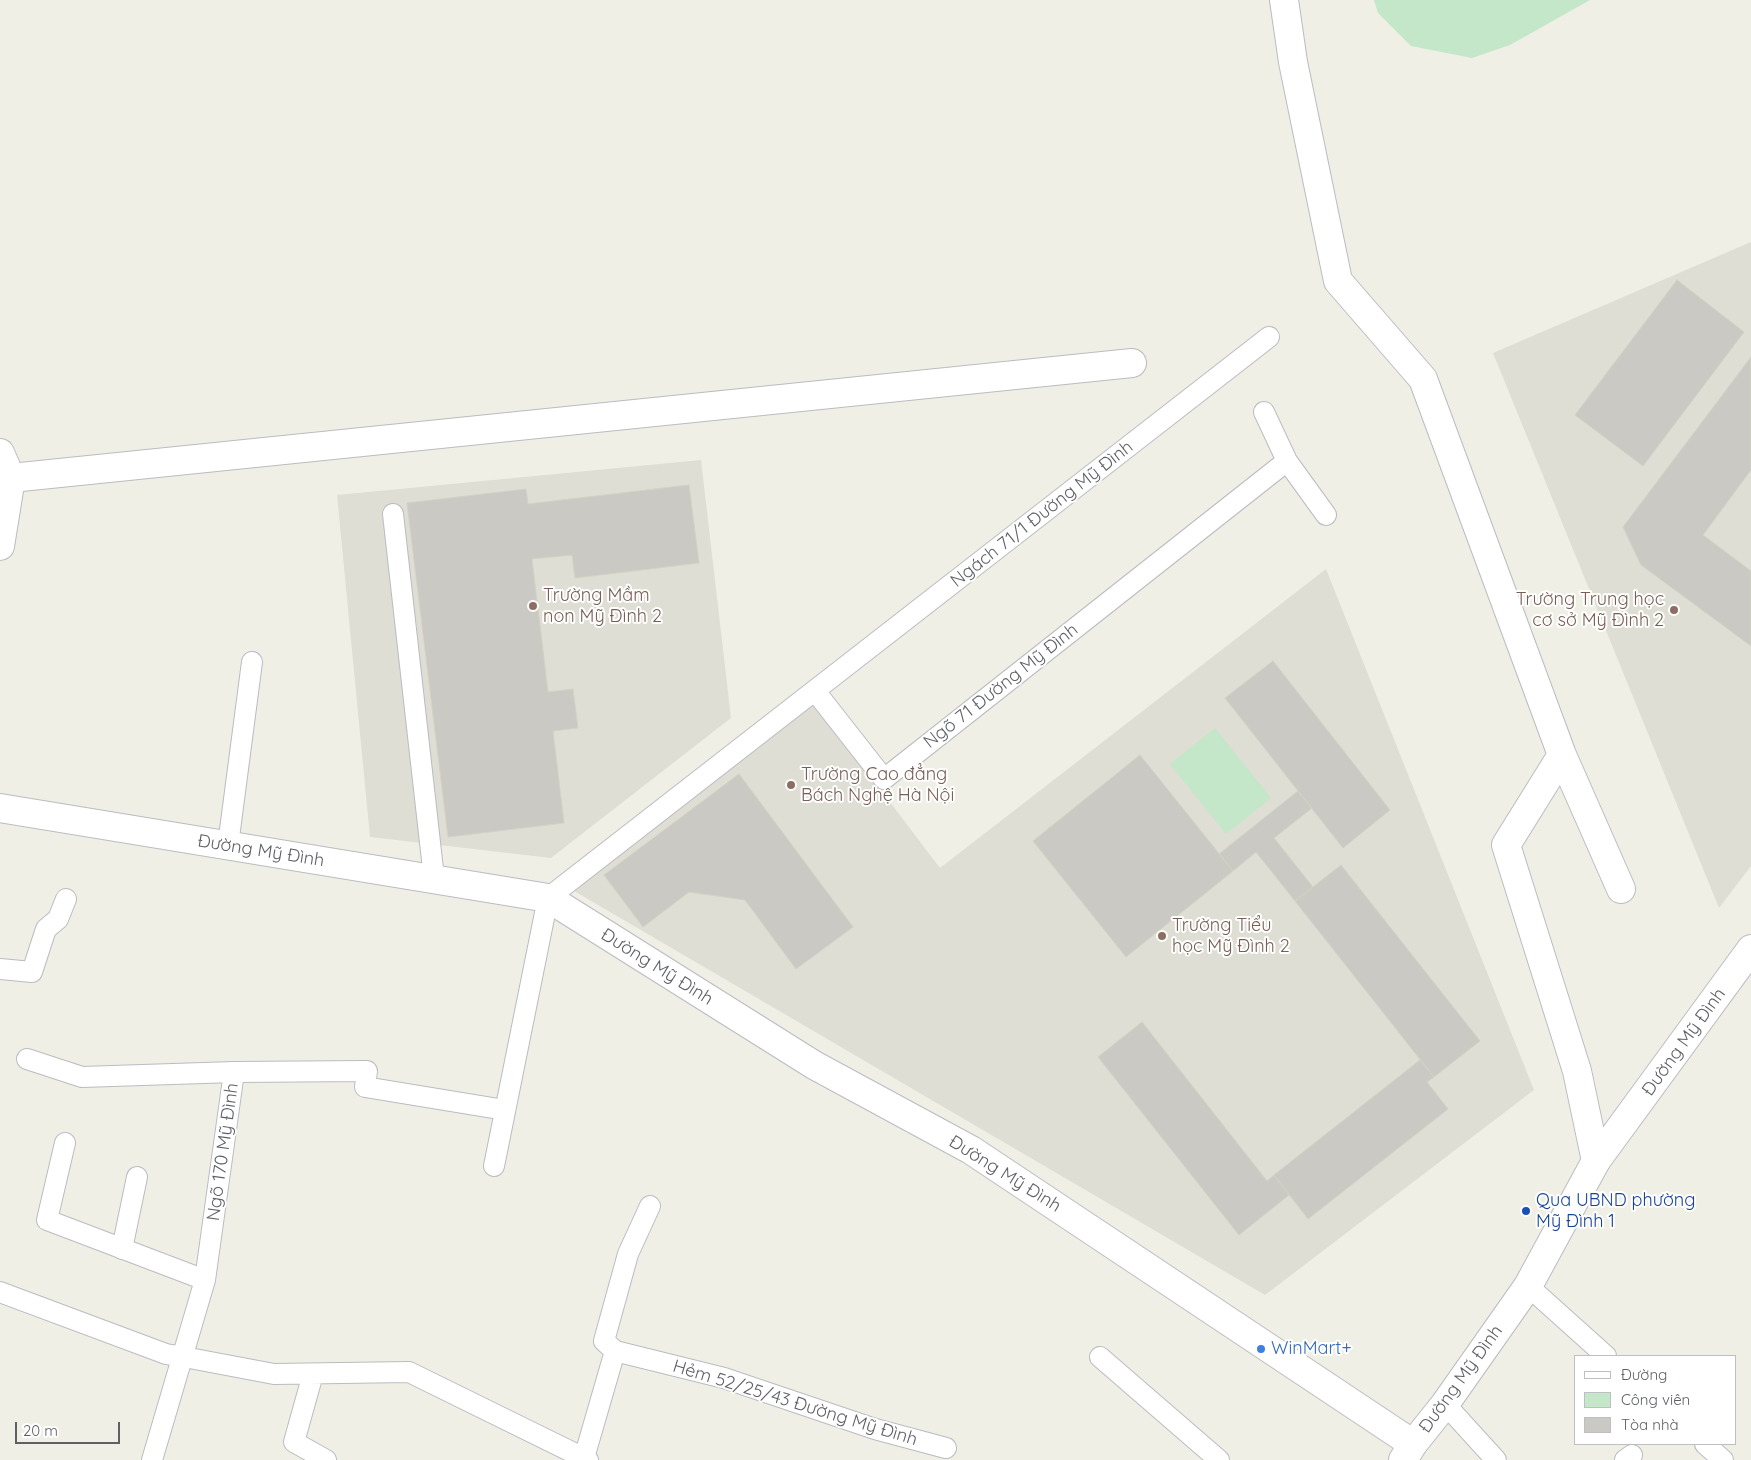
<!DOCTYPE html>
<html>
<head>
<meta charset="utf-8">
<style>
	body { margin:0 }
	#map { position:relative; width:1751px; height:1460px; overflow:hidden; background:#f0efe6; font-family:Quicksand,sans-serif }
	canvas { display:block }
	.legend { position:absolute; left:1574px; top:1355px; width:162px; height:90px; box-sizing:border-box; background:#fff; border:1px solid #bebfc2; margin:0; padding:6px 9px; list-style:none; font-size:15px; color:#5d6066 }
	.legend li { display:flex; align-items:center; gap:10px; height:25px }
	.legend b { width:25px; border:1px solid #bebfc2 }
	.scale { position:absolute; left:15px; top:1422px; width:105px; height:22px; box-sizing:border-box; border:2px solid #5d6066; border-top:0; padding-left:6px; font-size:15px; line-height:18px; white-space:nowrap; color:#5d6066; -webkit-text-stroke:4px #fff; paint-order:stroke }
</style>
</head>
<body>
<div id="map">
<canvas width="1751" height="1460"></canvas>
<ul class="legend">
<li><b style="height:6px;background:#fff"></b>Đường</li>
<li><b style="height:14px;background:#c3e7c8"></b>Công viên</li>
<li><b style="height:14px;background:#cac9c3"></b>Tòa nhà</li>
</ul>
<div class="scale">20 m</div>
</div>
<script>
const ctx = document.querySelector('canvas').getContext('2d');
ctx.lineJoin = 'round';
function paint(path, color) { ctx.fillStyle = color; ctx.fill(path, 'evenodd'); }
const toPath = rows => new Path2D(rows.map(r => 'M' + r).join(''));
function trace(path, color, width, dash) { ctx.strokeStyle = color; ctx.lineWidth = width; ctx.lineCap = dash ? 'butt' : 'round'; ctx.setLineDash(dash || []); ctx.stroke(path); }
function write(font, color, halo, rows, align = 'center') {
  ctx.font = font + ' Quicksand,sans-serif'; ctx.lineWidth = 4; ctx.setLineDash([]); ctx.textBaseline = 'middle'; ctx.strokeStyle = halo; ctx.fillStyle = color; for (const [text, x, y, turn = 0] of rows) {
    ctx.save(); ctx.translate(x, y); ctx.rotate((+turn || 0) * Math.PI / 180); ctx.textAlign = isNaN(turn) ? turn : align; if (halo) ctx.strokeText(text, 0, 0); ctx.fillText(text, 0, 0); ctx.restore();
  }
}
const education = toPath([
	[1751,242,1751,866,1719,908,1493,353],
	[701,460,731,718,551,858,370,837,337,495],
	[1326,569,1534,1090,1265,1295,569,888,814,702,940,868]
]);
const green = toPath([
	[1374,0,1590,0,1510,45,1472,58,1411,46,1378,13],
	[1215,728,1271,798,1226,834,1170,764]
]);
const building = toPath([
	[1677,280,1744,332,1643,466,1575,415,1677,280],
	[1751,357,1751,470,1703,535,1751,571,1751,646,1641,565,1623,527,1751,357],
	[689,485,699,563,575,578,572,555,532,559,548,692,573,689,578,728,553,731,564,823,448,837,407,503,526,489,528,504,689,485],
	[1273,661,1390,810,1343,848,1225,698,1273,661],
	[1140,755,1233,871,1126,957,1033,841,1140,755],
	[739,774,853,927,796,969,745,900,689,892,643,927,604,875,739,774],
	[1298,791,1312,808,1274,838,1313,887,1295,901,1256,852,1233,871,1219,854,1298,791],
	[1341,865,1480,1041,1434,1077,1295,901,1341,865],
	[1142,1022,1267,1181,1274,1175,1289,1195,1239,1235,1098,1057,1142,1022],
	[1420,1060,1434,1077,1427,1082,1448,1109,1308,1219,1274,1175,1420,1060]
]);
const service = toPath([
	[1287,461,1326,515],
	[393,514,434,878],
	[815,691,884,779,1287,461,1264,412],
	[228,845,252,662],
	[0,969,32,972,46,929,58,919,66,899],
	[27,1059,82,1077,234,1072],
	[65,1143,47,1220,205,1280],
	[494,1166,548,898,1269,337],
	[122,1249,137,1177],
	[1528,1286,1606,1356],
	[0,1292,166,1354,184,1357,274,1374,409,1372,588,1460],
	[615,1351,724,1378,875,1429,946,1448],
	[1100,1357,1219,1460],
	[313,1374,294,1442,326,1460],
	[1445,1404,1496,1460],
	[1705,1444,1723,1460],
	[584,1458,615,1351,604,1341,628,1254,650,1206],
	[152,1460,205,1280,234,1072,367,1071,365,1087,505,1110],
	[1625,1460,1632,1455]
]);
const minor = toPath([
	[1284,0,1293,62,1338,281,1423,379,1562,755,1621,889],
	[0,453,11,478,0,546],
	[0,485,11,478,1132,363],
	[1562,755,1506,845,1577,1071,1596,1161],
	[1403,1460,1413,1444]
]);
const tertiary = toPath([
	[0,808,548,898,814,1065,971,1150,1413,1444,1445,1404,1528,1286,1596,1161,1751,949]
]);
const markers = [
	[533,606,5,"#8d6e63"],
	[1674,610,5,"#8d6e63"],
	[791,785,5,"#8d6e63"],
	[1162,936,5,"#8d6e63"],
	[1526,1211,5,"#1a4fb4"],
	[1261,1349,5,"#3f7fe0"]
];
const streetNames = [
	["Ngách 71/1 Đường Mỹ Đình",1042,514,-38],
	["Ngõ 71 Đường Mỹ Đình",1001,686,-38],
	["Đường Mỹ Đình",261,851,9],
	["Đường Mỹ Đình",657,967,32],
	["Đường Mỹ Đình",1684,1042,-54],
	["Ngõ 170 Mỹ Đình",223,1152,-82],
	["Đường Mỹ Đình",1005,1174,32],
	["Đường Mỹ Đình",1461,1379,-54],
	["Hẻm 52/25/43 Đường Mỹ Đình",795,1403,17]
];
const educationNames = [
	["Trường Mầm",543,596],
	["non Mỹ Đình 2",543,617],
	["Trường Trung học",1664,600,"right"],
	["cơ sở Mỹ Đình 2",1664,621,"right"],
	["Trường Cao đẳng",801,775],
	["Bách Nghệ Hà Nội",801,796],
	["Trường Tiểu",1172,926],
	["học Mỹ Đình 2",1172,947]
];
const transitNames = [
	["Qua UBND phường",1536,1201],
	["Mỹ Đình 1",1536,1222]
];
const shopNames = [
	["WinMart+",1271,1349]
];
paint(education, '#dfded4');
paint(green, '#c3e7c8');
paint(building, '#cac9c3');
trace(building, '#d4d2c4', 1);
trace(service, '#babcc1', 22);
trace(minor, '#babcc1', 30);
trace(tertiary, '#babcc1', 30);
trace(service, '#fff', 20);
trace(minor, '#fff', 28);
trace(tertiary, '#fff', 28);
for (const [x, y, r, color] of markers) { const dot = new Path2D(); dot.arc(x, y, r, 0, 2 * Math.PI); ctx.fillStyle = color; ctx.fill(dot); trace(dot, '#fff', 2); }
write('18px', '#5d6066', '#fff', streetNames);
write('18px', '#785e54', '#fff', educationNames, 'left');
write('18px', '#164399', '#fff', transitNames, 'left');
write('18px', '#366cbe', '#fff', shopNames, 'left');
</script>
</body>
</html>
